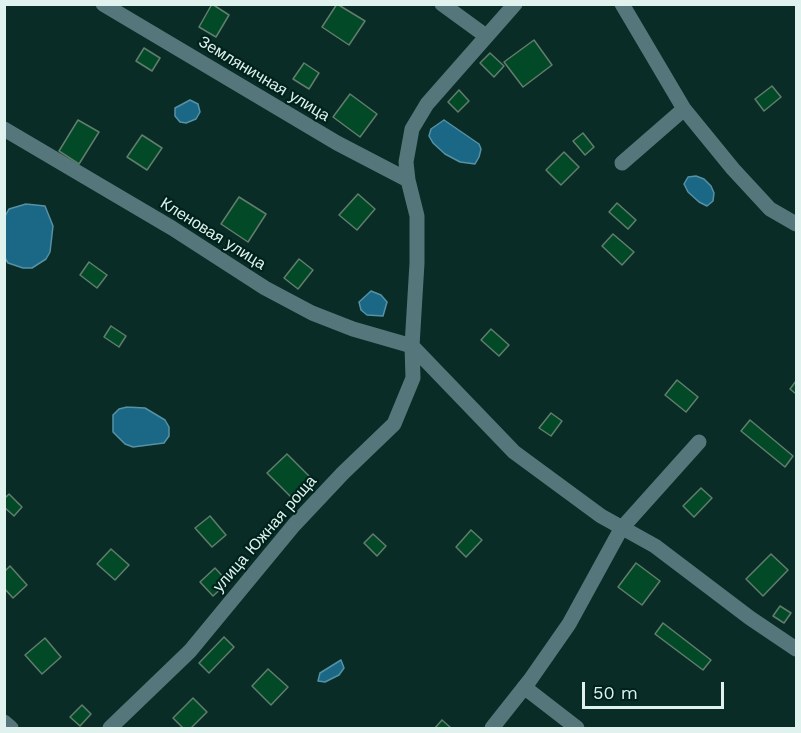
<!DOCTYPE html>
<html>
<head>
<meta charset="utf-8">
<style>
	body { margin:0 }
	#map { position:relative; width:801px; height:733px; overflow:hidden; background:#092c26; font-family:"Work Sans",sans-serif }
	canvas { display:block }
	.frame { position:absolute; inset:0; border:6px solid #dff2ed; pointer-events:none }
	.scale { position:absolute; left:582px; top:682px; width:142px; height:27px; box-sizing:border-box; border:3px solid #dff2ed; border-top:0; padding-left:8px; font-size:18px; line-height:21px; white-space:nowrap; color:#dff2ed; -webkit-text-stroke:4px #00221c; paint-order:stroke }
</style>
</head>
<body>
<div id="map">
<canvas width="801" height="733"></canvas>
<div class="frame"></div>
<div class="scale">50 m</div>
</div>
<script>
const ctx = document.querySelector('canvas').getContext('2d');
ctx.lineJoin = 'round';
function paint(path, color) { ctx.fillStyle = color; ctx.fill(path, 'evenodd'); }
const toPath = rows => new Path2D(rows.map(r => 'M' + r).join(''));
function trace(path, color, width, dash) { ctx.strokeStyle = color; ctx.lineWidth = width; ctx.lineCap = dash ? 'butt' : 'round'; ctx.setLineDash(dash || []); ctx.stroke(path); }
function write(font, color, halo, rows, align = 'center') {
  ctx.font = font + ' "Work Sans",sans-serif'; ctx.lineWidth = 4.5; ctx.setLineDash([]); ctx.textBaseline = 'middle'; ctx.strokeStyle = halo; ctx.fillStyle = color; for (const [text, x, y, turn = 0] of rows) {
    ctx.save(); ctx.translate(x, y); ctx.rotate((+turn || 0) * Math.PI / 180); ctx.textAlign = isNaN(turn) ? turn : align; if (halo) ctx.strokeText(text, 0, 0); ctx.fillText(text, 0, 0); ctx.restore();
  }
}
const water = toPath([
	[190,100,198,104,200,112,196,119,186,123,180,122,175,116,175,108,190,100],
	[444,120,479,144,481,149,479,157,475,164,460,162,445,154,433,143,429,136,431,129,444,120],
	[696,176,704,179,711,186,714,193,713,201,707,206,699,202,688,192,684,184,688,177,696,176],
	[26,204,45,206,53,226,50,252,46,259,32,268,23,268,8,263,5,258,5,216,9,209,26,204],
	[371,291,381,295,387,302,383,316,367,315,361,310,359,302,371,291],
	[127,407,145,408,165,420,169,427,169,436,164,443,133,447,125,444,113,432,113,415,119,409,127,407],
	[341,660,344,668,339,675,325,682,318,681,320,673,341,660]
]);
const building = toPath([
	[212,4,229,15,216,37,199,27,212,4],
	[337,4,365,21,349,45,322,27,337,4],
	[534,40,552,65,523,87,504,62,534,40],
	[144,48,160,58,152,71,136,61,144,48],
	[490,53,504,66,494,77,480,63,490,53],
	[304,63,319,73,309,89,293,79,304,63],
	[772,86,781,97,764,111,755,99,772,86],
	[459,90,469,101,458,112,448,102,459,90],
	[350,94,377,114,360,137,333,117,350,94],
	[78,120,99,132,79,164,59,151,78,120],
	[583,133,594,147,585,155,573,141,583,133],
	[142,135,162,148,147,170,127,157,142,135],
	[564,152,579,167,561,185,546,170,564,152],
	[358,194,375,209,357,230,339,215,358,194],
	[239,197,266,214,248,242,221,224,239,197],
	[617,203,636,220,628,229,609,212,617,203],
	[613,234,634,252,622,265,602,246,613,234],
	[299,259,313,270,298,289,284,278,299,259],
	[89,262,107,275,97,288,80,275,89,262],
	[111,326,126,336,119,347,104,337,111,326],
	[491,329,509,345,499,356,481,340,491,329],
	[677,380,698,397,686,412,665,395,677,380],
	[796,381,796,394,790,389,796,381],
	[551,413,562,421,551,436,539,428,551,413],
	[750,420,793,456,785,467,741,431,750,420],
	[287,454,315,482,295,501,267,473,287,454],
	[701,488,712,498,694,517,683,506,701,488],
	[9,494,22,507,14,516,4,507,4,499,9,494],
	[210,516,226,535,212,547,195,528,210,516],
	[471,530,482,540,466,557,456,547,471,530],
	[373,534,386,546,377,556,364,543,373,534],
	[111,549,129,565,115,580,97,564,111,549],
	[771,554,788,570,763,596,746,579,771,554],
	[636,563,660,581,642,605,618,587,636,563],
	[10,566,27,585,13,598,4,588,4,572,10,566],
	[215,568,228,582,213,596,200,582,215,568],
	[780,606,791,613,784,623,773,616,780,606],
	[663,623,711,660,703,670,655,634,663,623],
	[224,637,234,647,209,673,199,663,224,637],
	[45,638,61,657,42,674,25,655,45,638],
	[268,669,288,687,271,705,252,686,268,669],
	[193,698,207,712,191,728,183,728,173,718,193,698],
	[82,705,91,714,80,726,70,717,82,705],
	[442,720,451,728,435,728,442,720]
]);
const minor = toPath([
	[103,4,337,143,408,180],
	[442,4,486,36],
	[622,4,684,109,733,169,770,209,796,224],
	[4,129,172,228,265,288,312,313,353,329,412,346],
	[622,163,684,109],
	[412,346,514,452,601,516,655,546,750,618,796,649],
	[524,687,577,728],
	[4,722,11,728],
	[110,728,190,651,294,525,343,473,394,424,413,378,412,346,417,263,417,216,408,180,406,162,412,129,427,104,515,4],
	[492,728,530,680,569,624,621,529,699,442]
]);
const streetNames = [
	["Земляничная улица",264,79,31],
	["Кленовая улица",213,234,32],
	["улица Южная роща",265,534,-49]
];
paint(water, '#1b6886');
trace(water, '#5691a5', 1.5);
paint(building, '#024928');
trace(building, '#637d6c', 1.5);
trace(minor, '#55777b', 15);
write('16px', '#dff2ed', '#00221c', streetNames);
</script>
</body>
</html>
